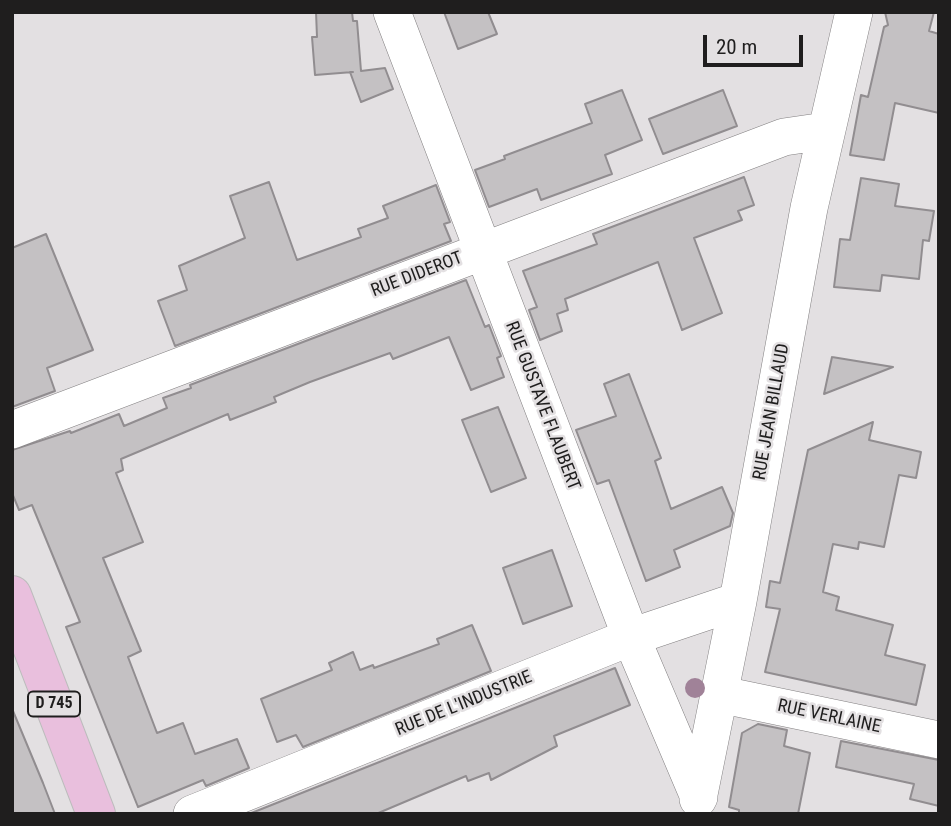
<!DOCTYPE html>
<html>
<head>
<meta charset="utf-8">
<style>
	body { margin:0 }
	#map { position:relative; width:951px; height:826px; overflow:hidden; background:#e3e0e2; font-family:"Roboto Condensed",sans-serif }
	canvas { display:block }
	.frame { position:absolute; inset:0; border:14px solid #1f1e1e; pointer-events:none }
	.scale { position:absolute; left:703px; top:35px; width:100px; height:32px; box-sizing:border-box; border:4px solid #1f1e1e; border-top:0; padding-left:9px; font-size:21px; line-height:24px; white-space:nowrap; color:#1f1e1e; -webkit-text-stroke:5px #e3e0e2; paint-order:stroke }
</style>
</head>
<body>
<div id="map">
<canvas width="951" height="826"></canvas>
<div class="frame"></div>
<div class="scale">20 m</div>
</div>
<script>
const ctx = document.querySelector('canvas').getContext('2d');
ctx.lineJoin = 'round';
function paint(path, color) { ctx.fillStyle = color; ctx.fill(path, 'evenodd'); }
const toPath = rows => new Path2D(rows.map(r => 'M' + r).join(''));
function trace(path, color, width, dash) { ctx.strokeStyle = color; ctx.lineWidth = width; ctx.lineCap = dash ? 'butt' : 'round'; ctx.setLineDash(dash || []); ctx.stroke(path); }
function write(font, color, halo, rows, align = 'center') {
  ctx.font = font + ' "Roboto Condensed",sans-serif'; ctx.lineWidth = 5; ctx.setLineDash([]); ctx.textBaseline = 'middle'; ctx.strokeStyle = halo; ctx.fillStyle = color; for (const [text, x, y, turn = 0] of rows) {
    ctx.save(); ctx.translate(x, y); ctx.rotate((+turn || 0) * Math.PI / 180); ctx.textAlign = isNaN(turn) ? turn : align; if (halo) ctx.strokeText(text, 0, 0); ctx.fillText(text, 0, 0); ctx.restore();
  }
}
const building = toPath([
	[316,12,352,12,353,21,357,21,361,71,385,68,393,89,361,102,350,72,353,72,315,75,312,37,317,37,316,12],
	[444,12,488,12,497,34,458,49,444,12],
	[885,12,934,12,929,31,939,34,939,113,895,103,884,160,850,155,861,95,868,97,884,27,888,25,885,12],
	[622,90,642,140,605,155,612,174,541,200,537,189,489,207,475,170,505,159,504,156,592,123,585,104,622,90],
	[723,90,737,126,663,154,649,119,723,90],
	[744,177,754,205,738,211,742,220,694,238,722,313,682,330,658,262,565,299,568,310,557,314,562,331,540,340,529,310,537,307,523,271,597,244,593,234,744,177],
	[861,178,899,184,895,206,934,211,929,241,923,240,919,279,882,275,880,291,834,287,840,239,850,240,861,178],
	[269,182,297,260,361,237,358,229,388,218,383,206,436,185,450,222,444,224,451,241,175,346,158,301,187,290,179,266,245,238,230,196,269,182],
	[46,234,93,350,47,368,55,391,12,407,12,248,46,234],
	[466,280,485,327,489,325,501,356,497,358,504,377,471,390,449,337,393,359,390,353,310,382,274,397,276,402,230,420,228,414,121,459,123,470,116,473,143,542,103,558,141,651,128,657,157,733,183,723,195,754,237,739,249,768,206,786,203,780,138,807,66,627,80,622,32,505,19,510,12,493,12,450,70,431,71,433,119,414,124,426,167,408,163,398,191,388,190,385,466,280],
	[832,357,893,367,824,394,832,357],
	[629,374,661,458,655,461,671,509,722,487,733,513,730,526,674,550,680,567,646,581,609,480,597,484,576,430,616,416,604,384,629,374],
	[498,407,526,478,491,492,462,420,498,407],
	[873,422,869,440,921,452,916,478,899,475,884,547,859,542,858,549,833,544,823,592,839,597,836,610,893,625,885,655,925,665,916,705,765,672,780,609,766,607,770,581,780,583,808,450,873,422],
	[552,550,572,606,523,624,503,568,552,550],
	[472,625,491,671,303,747,296,735,277,742,261,699,332,670,329,663,353,652,360,670,373,665,374,668,439,644,437,639,472,625],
	[615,668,630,705,554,736,557,746,491,780,489,773,468,781,466,776,376,814,249,814,615,668],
	[13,711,43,783,55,814,12,814,13,711],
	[758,724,787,730,784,746,810,753,798,814,739,814,739,810,729,807,742,733,758,724],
	[841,741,939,760,939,806,910,799,914,784,836,767,841,741]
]);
const minor = toPath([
	[392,12,631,637,699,797],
	[12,430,784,137,825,131],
	[718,694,939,740],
	[698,799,738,601,809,208,854,12],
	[192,814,631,637,738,601]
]);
const primary = toPath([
	[12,595,96,814]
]);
const trees = [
	[695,688]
];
const shields = [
	[54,704,52]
];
const shieldNames = [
	["D 745",54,704]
];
const streetNames = [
	["RUE DIDEROT",417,275,-21],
	["RUE GUSTAVE FLAUBERT",542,406,69],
	["RUE JEAN BILLAUD",772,412,-80],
	["RUE DE L'INDUSTRIE",464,704,-22],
	["RUE VERLAINE",829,717,12]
];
paint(building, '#c4c1c3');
trace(building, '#918d90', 2);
trace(minor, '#838082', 38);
trace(primary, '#bcbcbc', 40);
trace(minor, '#fff', 37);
trace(primary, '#e9bfdd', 38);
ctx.fillStyle = '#a08298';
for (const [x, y] of trees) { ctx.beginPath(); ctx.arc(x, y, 10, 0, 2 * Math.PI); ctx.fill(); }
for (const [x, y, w] of shields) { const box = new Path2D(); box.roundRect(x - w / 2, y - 12.5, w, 25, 5); ctx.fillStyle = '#e3e0e2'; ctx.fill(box); trace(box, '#1f1e1e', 2); }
write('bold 16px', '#1f1e1e', null, shieldNames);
write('18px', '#1f1e1e', '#e3e0e2', streetNames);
</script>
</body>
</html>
